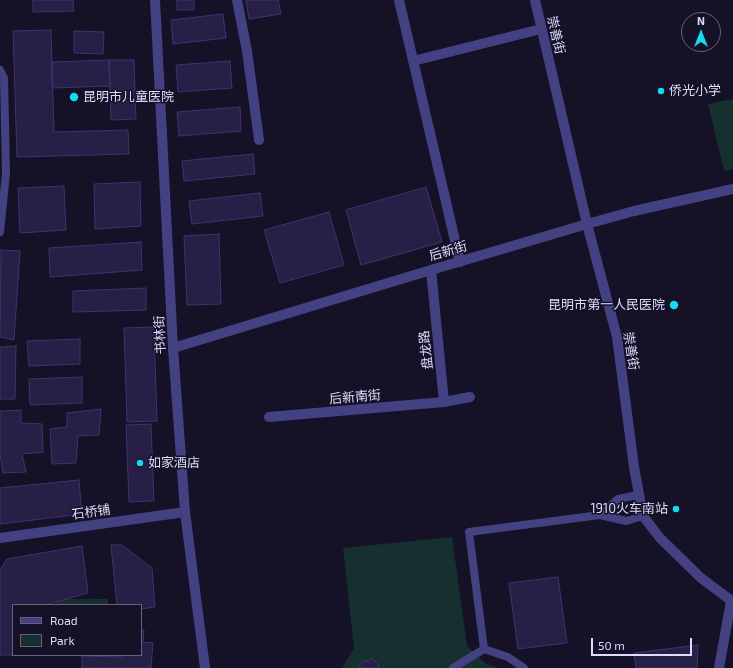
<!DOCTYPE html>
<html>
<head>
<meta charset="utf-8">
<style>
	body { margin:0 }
	#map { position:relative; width:733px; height:668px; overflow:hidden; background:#151227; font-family:"Exo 2",sans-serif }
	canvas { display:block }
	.legend { position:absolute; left:12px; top:604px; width:130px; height:52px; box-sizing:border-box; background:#151227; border:1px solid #65627c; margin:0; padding:5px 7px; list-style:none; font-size:12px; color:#dedbfc }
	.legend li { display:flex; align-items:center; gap:8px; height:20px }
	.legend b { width:20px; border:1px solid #65627c }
	.north { position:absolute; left:681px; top:12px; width:40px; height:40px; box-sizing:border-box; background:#151227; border:1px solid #65627c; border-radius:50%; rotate:0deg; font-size:11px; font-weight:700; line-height:16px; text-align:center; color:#dedbfc }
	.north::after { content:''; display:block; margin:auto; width:14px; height:18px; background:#16d9ec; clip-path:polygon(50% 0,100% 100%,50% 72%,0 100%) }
	.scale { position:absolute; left:591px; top:638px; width:101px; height:18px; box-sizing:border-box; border:2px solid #dedbfc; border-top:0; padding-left:5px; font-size:12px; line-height:14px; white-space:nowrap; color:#dedbfc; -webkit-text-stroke:3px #151227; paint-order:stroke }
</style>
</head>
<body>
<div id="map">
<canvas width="733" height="668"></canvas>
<ul class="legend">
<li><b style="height:5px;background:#434182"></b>Road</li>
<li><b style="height:11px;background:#15302f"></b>Park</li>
</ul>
<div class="north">N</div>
<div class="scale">50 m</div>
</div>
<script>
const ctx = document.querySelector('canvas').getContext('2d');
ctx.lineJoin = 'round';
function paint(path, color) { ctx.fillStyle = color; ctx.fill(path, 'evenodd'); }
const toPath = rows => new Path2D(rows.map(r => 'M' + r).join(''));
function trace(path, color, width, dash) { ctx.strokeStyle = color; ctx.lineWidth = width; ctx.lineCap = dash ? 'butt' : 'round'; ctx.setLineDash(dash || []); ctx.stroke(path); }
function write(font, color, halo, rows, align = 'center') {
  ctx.font = font + ' "Exo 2","Noto Sans SC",sans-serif'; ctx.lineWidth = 3; ctx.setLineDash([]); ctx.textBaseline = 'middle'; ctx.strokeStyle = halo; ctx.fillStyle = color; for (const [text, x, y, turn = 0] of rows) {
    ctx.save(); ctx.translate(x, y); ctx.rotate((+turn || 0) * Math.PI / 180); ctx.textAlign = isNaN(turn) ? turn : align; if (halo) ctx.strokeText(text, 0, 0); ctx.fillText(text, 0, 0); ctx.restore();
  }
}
const green = toPath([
	[733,99,733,169,724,171,708,104],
	[452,537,467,646,485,663,498,668,342,668,354,648,343,548],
	[55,599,108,599,108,605,55,605]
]);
const building = toPath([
	[33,0,73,0,74,11,33,12,33,0],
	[177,0,194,0,194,10,177,10,177,0],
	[246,0,278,0,281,14,249,19,246,0],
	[223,14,226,38,173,44,171,20,223,14],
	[51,30,54,132,128,130,129,154,17,157,13,31,51,30],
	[74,31,104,32,103,54,74,53,74,31],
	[109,60,134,60,136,119,111,120,109,60],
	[109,60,110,86,52,88,52,62,109,60],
	[230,61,232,88,178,92,176,65,230,61],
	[240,107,241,131,179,136,177,112,240,107],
	[253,154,255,174,184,181,182,161,253,154],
	[140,182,141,226,95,229,94,184,140,182],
	[64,186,66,230,20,233,18,188,64,186],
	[426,187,442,242,361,265,346,210,426,187],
	[260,193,263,216,192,224,189,201,260,193],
	[329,212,344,265,280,283,264,230,329,212],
	[219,234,221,304,187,305,184,236,219,234],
	[141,242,142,270,50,277,49,248,141,242],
	[1,250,20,251,14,340,0,337,1,250],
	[146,288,146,310,73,312,73,291,146,288],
	[154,327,157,421,127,422,124,328,154,327],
	[80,339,80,364,29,366,27,341,80,339],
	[16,346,15,399,0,399,0,347,16,346],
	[82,377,82,403,30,405,29,379,82,377],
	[101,409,99,435,78,436,76,463,52,464,50,429,67,427,67,413,101,409],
	[21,410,21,423,42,424,43,452,22,454,26,472,3,473,0,454,0,411,21,410],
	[151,424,154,501,129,502,126,425,151,424],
	[79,480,82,514,0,524,0,488,79,480],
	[111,545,122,545,152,568,155,607,141,609,141,605,117,605,111,545],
	[82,546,88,593,45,605,13,605,13,655,21,655,0,655,0,570,7,559,82,546],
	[558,577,567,643,518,649,509,583,558,577],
	[141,630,144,630,143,642,153,643,151,668,82,668,82,656,123,657,123,655,141,655,141,630],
	[698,645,697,668,636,668,634,653,698,645],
	[372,659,378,664,379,668,358,668,363,662,372,659]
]);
const service = toPath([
	[0,70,4,78,6,173,0,232],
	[638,495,618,499,600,515,626,521,643,516],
	[484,649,508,657,524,668],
	[453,668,484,649,469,532,600,515]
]);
const minor = toPath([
	[237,0,247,51,259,140],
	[399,0,460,262],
	[535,0,587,224,617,337,634,467,643,516,660,538,701,578,733,602],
	[413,61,541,29],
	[431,270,444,402,470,397],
	[173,348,431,270,587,224,634,211,733,189],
	[269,417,444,402],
	[0,538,185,512],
	[719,668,731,601]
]);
const tertiary = toPath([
	[155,0,173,348,185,512,205,668]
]);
const markers = [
	[661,91,4,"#16d9ec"],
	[74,97,5,"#16d9ec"],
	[674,305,5,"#16d9ec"],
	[140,463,4,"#16d9ec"],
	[676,509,4,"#16d9ec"]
];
const streetNames = [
	["崇善街",556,35,77],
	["后新街",448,251,-16],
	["书林街",160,335,-93],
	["盘龙路",426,350,-96],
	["崇善街",631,351,81],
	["后新南街",355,397,-5],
	["石桥铺",91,512,-8]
];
const poiNames = [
	["侨光小学",669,91],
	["昆明市儿童医院",83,97],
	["昆明市第一人民医院",665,305,"right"],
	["如家酒店",148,463],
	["1910火车南站",668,509,"right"]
];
paint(green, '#15302f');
paint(building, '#271f46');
trace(building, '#3f3370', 1);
trace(service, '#434182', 8);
trace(minor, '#434182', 10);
trace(tertiary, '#434182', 10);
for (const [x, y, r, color] of markers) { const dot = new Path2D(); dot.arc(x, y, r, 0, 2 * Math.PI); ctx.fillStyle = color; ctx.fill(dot); trace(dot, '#151227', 1.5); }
write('13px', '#dedbfc', '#151227', streetNames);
write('13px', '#dedbfc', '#151227', poiNames, 'left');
</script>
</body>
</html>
